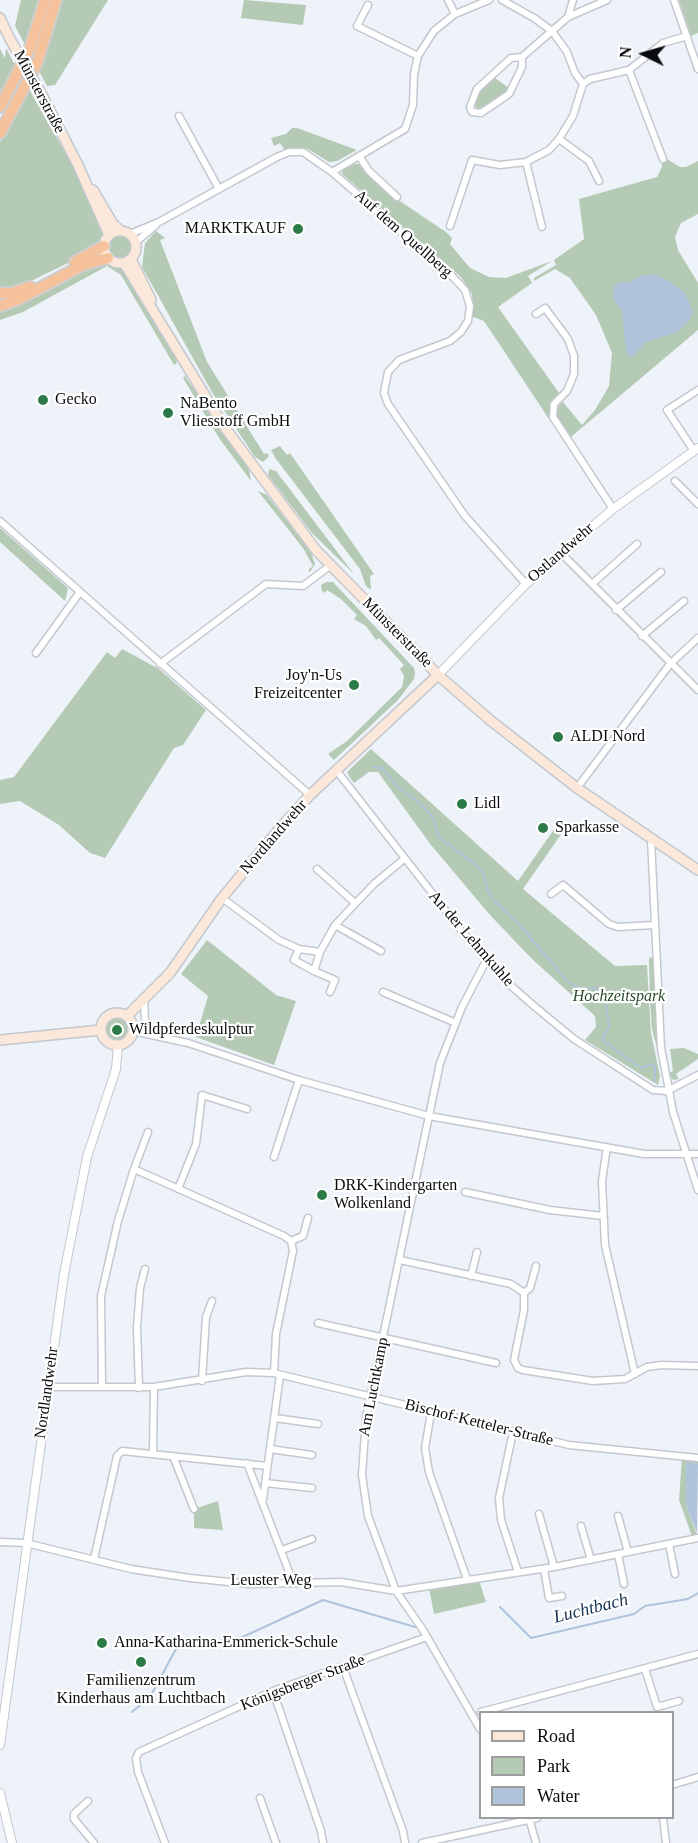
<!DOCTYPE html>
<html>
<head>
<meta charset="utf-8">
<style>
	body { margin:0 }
	#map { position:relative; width:698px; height:1843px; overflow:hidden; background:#eef3fa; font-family:Georgia,serif }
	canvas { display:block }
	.legend { position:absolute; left:479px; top:1711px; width:195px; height:108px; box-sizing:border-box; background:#fff; border:2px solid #9d9d9f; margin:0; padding:8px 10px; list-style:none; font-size:18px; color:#0a0b0e }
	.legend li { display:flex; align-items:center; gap:12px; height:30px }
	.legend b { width:30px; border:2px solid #9d9d9f }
	.north { position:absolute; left:614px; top:24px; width:60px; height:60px; -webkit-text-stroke:4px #fff; paint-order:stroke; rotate:275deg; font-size:16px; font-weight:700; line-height:24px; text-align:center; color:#0a0b0e }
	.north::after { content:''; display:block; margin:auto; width:21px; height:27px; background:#0a0b0e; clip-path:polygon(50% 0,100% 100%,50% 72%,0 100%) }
</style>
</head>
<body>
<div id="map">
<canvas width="698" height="1843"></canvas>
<ul class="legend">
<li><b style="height:8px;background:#fbe8da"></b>Road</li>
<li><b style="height:16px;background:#b5cab4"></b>Park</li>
<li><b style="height:16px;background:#afc3db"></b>Water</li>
</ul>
<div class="north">N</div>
</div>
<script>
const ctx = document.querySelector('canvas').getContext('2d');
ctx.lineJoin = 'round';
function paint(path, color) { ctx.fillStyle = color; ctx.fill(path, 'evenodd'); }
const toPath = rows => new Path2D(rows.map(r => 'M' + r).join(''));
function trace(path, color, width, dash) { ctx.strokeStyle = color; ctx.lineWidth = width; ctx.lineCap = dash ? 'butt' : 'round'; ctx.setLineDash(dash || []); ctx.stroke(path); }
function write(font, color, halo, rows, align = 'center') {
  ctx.font = font + ' Georgia,serif'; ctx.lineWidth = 4.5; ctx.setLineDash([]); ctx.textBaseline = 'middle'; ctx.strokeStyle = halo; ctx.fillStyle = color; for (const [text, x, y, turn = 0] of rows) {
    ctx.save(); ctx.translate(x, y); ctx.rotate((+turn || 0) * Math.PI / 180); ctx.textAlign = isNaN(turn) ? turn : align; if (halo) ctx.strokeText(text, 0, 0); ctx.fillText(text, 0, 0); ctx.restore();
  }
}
const green = toPath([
	[21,0,108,0,55,85,47,86,15,26],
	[244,0,306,5,303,25,241,18],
	[679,0,698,0,698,33,691,36],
	[6,48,16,67,0,100,0,49,5,58],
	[495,78,509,88,507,92,477,110,475,104,480,91],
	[29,89,75,170,105,233,100,244,78,258,23,285,0,290,0,142],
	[292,128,297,128,357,150,337,161,329,162,308,149,284,149,280,143,274,146,271,138,286,134],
	[665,158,680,167,686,167,698,161,698,214,681,223,675,237,678,250,698,283,698,330,571,437,557,416,556,408,563,402,582,425,595,410,609,386,612,353,596,315,570,278,555,269,534,281,534,278,556,265,554,260,584,239,579,199,657,177,662,167,661,160],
	[355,164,360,164,388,193,446,232,452,238,450,244,470,268,489,277,506,278,552,261,528,276,532,283,498,307,559,393,550,402,549,419,484,321,473,317,472,294,461,277,342,174,343,170],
	[156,231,165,238,160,240,207,362,264,454,267,453,269,456,263,462,255,457,213,394,142,267,145,243],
	'108 247a12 12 0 1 1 24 0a12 12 0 1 1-24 0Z',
	[108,261,122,267,175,356,177,363,174,365,121,275,107,266,23,312,0,320,0,309,77,272],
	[185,376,249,469,251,481,219,438,183,378],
	[280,446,287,455,290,453,374,574,370,576,371,590,366,586,360,569,276,459,271,450],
	[269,469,276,471,354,574,311,532,268,475],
	[258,491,267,495,311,552,315,564,310,572,308,570,313,566,303,548],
	[0,528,68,588,65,601,0,542],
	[326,582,333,582,414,668,415,673,414,679,398,700,334,760,328,754,347,741,402,687,404,676,400,669,404,665,379,638,376,640,366,626,354,619,357,615,341,599,327,590,325,593,322,591,321,585],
	[122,649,159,669,206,710,183,745,174,748,105,858,90,853,59,825,20,801,0,804,0,780,14,777,107,652,115,658],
	[371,749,518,881,555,828,562,833,523,889,615,966,647,965,651,1033,660,1076,658,1085,585,1040,596,1027,595,1016,532,959,490,915,431,845,378,772,369,772,354,783,349,776,347,772],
	[207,940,276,995,296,1001,274,1065,196,1037,208,996,181,974],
	[653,957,656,996,657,1048,652,1029,650,1001,649,958],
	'105 1029a12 12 0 1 1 24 0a12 12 0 1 1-24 0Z',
	[684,1048,698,1054,698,1059,676,1074,679,1079,673,1080,669,1073,673,1071,670,1049],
	[682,1457,698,1458,698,1464,686,1463,686,1505,698,1538,693,1539,679,1500],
	[218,1501,223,1530,194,1528,194,1509],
	[479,1580,486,1602,434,1614,429,1588]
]);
const water = toPath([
	[654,274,669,281,685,293,693,312,688,322,676,333,646,342,634,356,629,357,626,350,622,311,614,301,613,288,618,283,630,282,639,276],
	[686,1462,698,1464,697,1533,686,1505]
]);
const stream = toPath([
	[372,767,382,768,399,788,421,804,433,818,439,837,482,870,488,891,495,902,518,923,567,981,580,989,594,988,601,993,606,1004,609,1027,603,1037,605,1042,641,1068,653,1064,655,1067,655,1080],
	[500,1607,531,1638,634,1614,645,1606,688,1599,698,1593],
	[132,1712,150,1697,176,1649,192,1642,236,1640,323,1600,415,1627]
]);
const minor = toPath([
	[448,0,455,14],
	[502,0,534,18,552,31,567,52,575,73,583,84],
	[674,0,698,69],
	[368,5,357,26,418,56],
	[568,17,573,0],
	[522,57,522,67,509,94,481,113,472,112,470,107,477,89,511,58,522,57,568,17,607,0],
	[629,70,663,159],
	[179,116,219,189],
	[359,156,369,171,397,197],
	[332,172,405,129,413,105,414,74,418,56,434,31,455,14,489,0],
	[599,181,589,161,559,139,573,116,583,84,590,79,629,70,663,43,687,36],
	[450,226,472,160,500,165,526,162],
	[542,227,526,162,549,150,559,139],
	[130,234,159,222,277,157,289,152,303,152,332,172,453,277,465,290,470,306,468,321,461,332,450,341,399,360,388,372,384,393,388,404,465,516,526,584],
	[136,242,156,225],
	[536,314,545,308,568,339,574,356,574,374,567,391,554,404,553,417,613,509],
	[694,451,667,410,698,390],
	[675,481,698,504],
	[0,521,310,795],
	[561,553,698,690],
	[592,584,637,544],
	[616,610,661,572],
	[642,636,684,601],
	[36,653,80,592],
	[160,664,266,584,303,586,331,565],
	[336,770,464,934,510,985,534,1006,574,1039,653,1090,667,1091,698,1075],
	[577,788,670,664,698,638],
	[651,839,661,1048,673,1112,698,1190],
	[317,869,355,903],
	[551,894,563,885,609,924,618,927,654,925],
	[222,898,279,940,299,949,320,952,335,925,374,884,404,859],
	[335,925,381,951],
	[299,949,294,960,314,971,320,952],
	[314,971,335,980,330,992],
	[383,992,456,1023],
	[144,999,145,1021,151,1030,157,1034],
	[133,1031,188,1043,299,1080,429,1116,644,1154,698,1154],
	[148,1132,134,1169,284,1236,291,1241,293,1251,276,1334,274,1373],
	[607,1147,602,1181,605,1245,635,1374],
	[274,1157,299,1080],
	[178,1189,196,1144,202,1095,247,1109],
	[465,1192,550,1210,603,1216],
	[291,1241,303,1236,308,1218],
	[400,1260,511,1284,524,1293,524,1310,514,1360,518,1368,523,1370,593,1381,625,1379,647,1367,662,1365,698,1366],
	[471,1276,477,1252],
	[524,1293,530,1288,536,1266],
	[318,1323,496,1363],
	[202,1381,206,1317,212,1301],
	[48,1387,154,1387,246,1372,274,1373,569,1445,698,1458],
	[102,1387,101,1296,118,1221,134,1169],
	[139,1388,137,1327,140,1288,145,1269],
	[431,1413,425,1448,429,1472,467,1579],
	[275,1418,318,1424],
	[513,1432,499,1498,501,1520,518,1572],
	[270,1449,312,1455],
	[153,1453,154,1387],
	[173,1456,194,1509],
	[247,1463,293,1582],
	[265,1483,312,1488],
	[263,1499,280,1375],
	[539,1514,554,1567],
	[618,1516,628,1552],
	[581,1526,591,1560],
	[0,1542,26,1543,131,1569,190,1578,249,1584,341,1582,396,1591,554,1567,698,1538],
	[669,1544,675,1574],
	[282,1550,312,1539],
	[618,1554,624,1584],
	[94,1559,117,1456,122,1451,267,1466],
	[544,1569,549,1598,562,1596],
	[343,1667,403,1831,405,1843],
	[645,1669,657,1707,679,1701],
	[273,1691,321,1831,323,1843],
	[481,1712,698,1654],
	[480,1729,423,1630,396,1591,368,1516,362,1475,366,1418,440,1063,462,1007,486,961],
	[672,1785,698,1777],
	[260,1798,276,1843],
	[88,1801,74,1814,74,1819,94,1843],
	[529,1818,536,1843],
	[663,1818,666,1843],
	[165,1843,138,1772,136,1758,139,1752,273,1691,427,1637],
	[422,1843,537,1818]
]);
const tertiary = toPath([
	[438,675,526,584,561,553,613,509,698,448],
	[0,1745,64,1274,87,1157,116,1069,118,1045],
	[0,1793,12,1843]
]);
const secondary = toPath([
	[0,18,10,39],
	[43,97,78,165,109,235],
	[93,190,113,224,120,230],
	'104 247a16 16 0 1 1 32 0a16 16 0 1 1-32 0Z',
	[131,259,151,300],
	[124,263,223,425,316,550,438,675,490,720,577,788,698,870],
	'101 1029a16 16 0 1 1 32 0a16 16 0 1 1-32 0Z',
	[127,1016,170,973,222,898,280,828,310,795,438,675],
	[0,1040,101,1030]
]);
const trunk = toPath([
	[0,107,30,48,45,0],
	[0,133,37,63,56,0],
	[75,262,104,246],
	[0,293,12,293,30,287],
	[0,306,19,299,83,265,108,258]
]);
const secondaryBridge = toPath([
	[10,39,43,97]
]);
const markers = [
	[298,229,6,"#2d7a49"],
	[43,400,6,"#2d7a49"],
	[168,413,6,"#2d7a49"],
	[354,685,6,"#2d7a49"],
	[558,737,6,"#2d7a49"],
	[462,804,6,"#2d7a49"],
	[543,828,6,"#2d7a49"],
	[117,1030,6,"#2d7a49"],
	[322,1195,6,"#2d7a49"],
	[102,1643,6,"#2d7a49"],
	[141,1662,6,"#2d7a49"]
];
const streetNames = [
	["Münsterstraße",39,92,62],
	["Auf dem Quellberg",403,234,41],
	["Ostlandwehr",561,553,-41],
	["Münsterstraße",397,633,45],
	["Nordlandwehr",274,837,-49],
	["An der Lehmkuhle",471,939,49],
	["Am Luchtkamp",374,1387,-79],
	["Nordlandwehr",47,1393,-82],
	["Bischof-Ketteler-Straße",479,1423,14],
	["Leuster Weg",271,1581],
	["Königsberger Straße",303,1683,-21]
];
const poiNames = [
	["MARKTKAUF",286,229,"right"],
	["Gecko",55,400],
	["NaBento",180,404],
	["Vliesstoff GmbH",180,422],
	["Joy'n-Us",342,676,"right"],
	["Freizeitcenter",342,694,"right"],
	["ALDI Nord",570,737],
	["Lidl",474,804],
	["Sparkasse",555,828],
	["Wildpferdeskulptur",129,1030],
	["DRK-Kindergarten",334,1186],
	["Wolkenland",334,1204],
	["Anna-Katharina-Emmerick-Schule",114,1643],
	["Familienzentrum",141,1681,"center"],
	["Kinderhaus am Luchtbach",141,1699,"center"]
];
const parkNames = [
	["Hochzeitspark",619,997]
];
const waterNames = [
	["Luchtbach",591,1609,-14]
];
paint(green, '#b5cab4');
paint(water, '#afc3db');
trace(stream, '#afc3db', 2);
trace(minor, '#c3c8cf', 9);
trace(tertiary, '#c3c8cf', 10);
trace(secondary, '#c3c8cf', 12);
trace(trunk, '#cececf', 14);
trace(minor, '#fff', 6);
trace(tertiary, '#fff', 8);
trace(secondary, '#fbe8da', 9);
trace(trunk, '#f6c29b', 10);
trace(secondaryBridge, '#c3c8cf', 12, []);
trace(secondaryBridge, '#fbe8da', 9);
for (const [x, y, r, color] of markers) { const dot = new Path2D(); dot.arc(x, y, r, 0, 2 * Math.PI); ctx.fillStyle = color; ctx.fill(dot); trace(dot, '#fff', 2); }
write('16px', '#0a0b0e', '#fff', streetNames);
write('16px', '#0a0b0e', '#fff', poiNames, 'left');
write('italic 16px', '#284b28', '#fff', parkNames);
write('italic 18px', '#153355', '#fff', waterNames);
</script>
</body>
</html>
